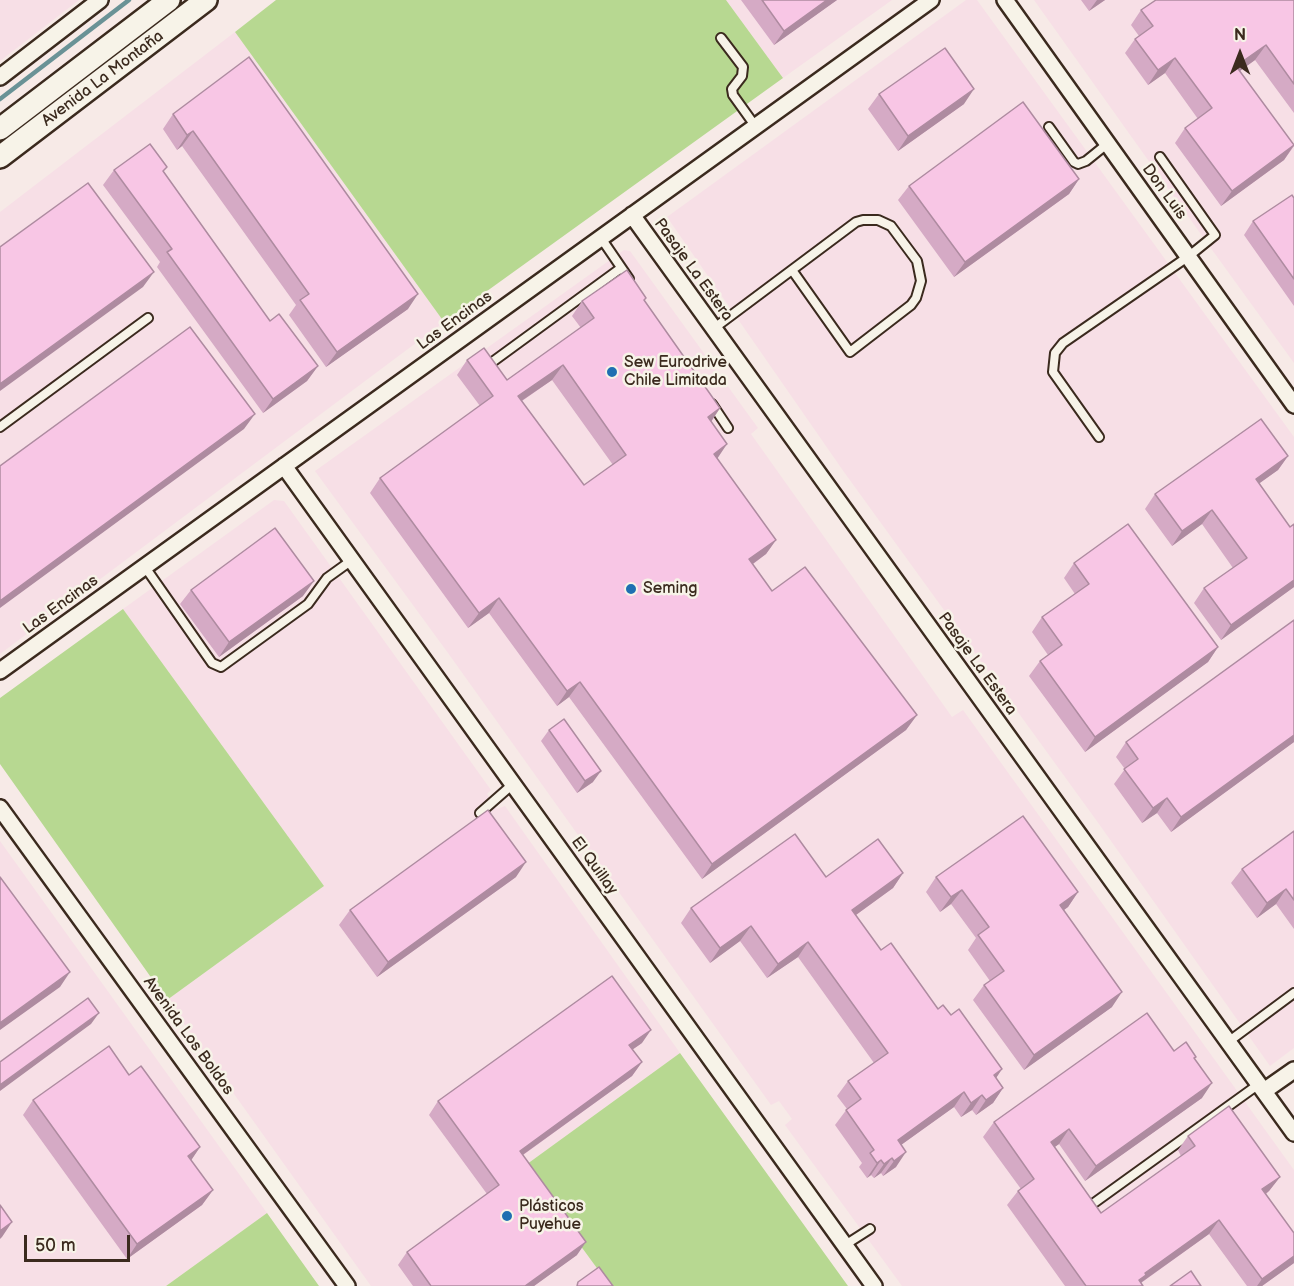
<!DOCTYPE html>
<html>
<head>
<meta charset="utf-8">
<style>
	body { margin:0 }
	#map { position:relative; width:1294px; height:1286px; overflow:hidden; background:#f7eae7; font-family:"Balsamiq Sans",sans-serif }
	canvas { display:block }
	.north { position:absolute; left:1210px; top:24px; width:60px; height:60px; -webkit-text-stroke:4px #f7f3e8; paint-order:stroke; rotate:0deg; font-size:16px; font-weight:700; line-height:24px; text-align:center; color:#3b2a1e }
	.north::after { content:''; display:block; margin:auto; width:21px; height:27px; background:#3b2a1e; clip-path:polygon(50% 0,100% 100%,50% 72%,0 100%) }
	.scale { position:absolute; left:24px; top:1235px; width:106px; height:27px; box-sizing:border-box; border:3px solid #3b2a1e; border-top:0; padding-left:8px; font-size:18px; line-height:21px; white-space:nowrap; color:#3b2a1e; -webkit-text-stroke:4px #f7f3e8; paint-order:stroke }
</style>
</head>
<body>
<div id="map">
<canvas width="1294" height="1286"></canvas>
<div class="north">N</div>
<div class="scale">50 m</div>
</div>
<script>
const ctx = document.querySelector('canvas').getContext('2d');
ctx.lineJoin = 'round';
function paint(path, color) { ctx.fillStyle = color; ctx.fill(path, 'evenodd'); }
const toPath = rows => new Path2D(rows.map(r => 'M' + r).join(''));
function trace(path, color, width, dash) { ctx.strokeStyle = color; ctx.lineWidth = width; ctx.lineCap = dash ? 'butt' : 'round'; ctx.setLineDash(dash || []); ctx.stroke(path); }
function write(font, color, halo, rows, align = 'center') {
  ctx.font = font + ' "Balsamiq Sans",sans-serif'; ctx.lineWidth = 5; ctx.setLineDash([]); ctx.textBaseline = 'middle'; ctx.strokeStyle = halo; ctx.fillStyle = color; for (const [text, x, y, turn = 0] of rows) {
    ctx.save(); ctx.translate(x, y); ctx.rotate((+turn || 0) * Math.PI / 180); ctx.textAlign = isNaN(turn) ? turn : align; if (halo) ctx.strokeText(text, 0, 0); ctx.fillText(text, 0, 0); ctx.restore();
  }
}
const built = toPath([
	[0,0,79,0,0,61],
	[726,0,892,0,783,78],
	[966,0,977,0,1294,437,1294,1048,1270,1066,1099,824,844,472,667,217],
	[1034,0,1294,0,1294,363,1210,247],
	[235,32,444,322,0,654,0,212],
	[624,250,630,251,758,428,751,434,952,717,963,710,1294,1170,1294,1286,902,1286,785,1125,792,1119,779,1101,771,1105,448,653,315,471],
	[274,500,284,501,491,790,487,794,497,809,505,806,680,1053,523,1167,610,1286,371,1286,167,1000,324,886,123,609],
	[0,841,267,1213,166,1286,0,1286]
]);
const green = toPath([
	[276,0,726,0,783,78,444,322,235,32],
	[123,609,324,886,167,1000,0,764,0,698],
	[680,1053,848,1286,610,1286,523,1167],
	[267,1213,319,1286,166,1286]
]);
const stream = toPath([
	[0,99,129,0]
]);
const lane = toPath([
	[721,38,743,67,742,76,732,89,733,95,756,127],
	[1049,127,1074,162,1078,164,1086,161,1107,144],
	[601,238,629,279],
	[713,329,856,222,863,220,878,220,891,226,917,261,921,281,916,298,911,305,850,352,792,270],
	[491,363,621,268],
	[712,404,728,428],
	[0,427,148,318],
	[1099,437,1053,372,1055,353,1063,343,1189,256,1215,235,1160,157],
	[145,567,212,663,221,667,308,604,327,578,352,560],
	[480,813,513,784],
	[1228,1042,1294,993],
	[1094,1203,1259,1084],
	[845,1245,870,1229]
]);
const street = toPath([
	[1005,0,1294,405],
	[0,77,100,0],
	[632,215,1294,1133],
	[284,466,874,1286],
	[0,671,931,0],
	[0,808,347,1286],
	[1264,1091,1294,1070]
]);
const secondary = toPath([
	[0,129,169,0],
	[0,157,206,0]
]);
const wall = toPath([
	[741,0,837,0,774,45],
	[1081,0,1105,0,1089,11],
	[1294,0,1294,113,1255,60,1240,71,1294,146,1284,160,1221,206,1175,143,1185,128,1198,119,1165,73,1148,85,1125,53,1135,39,1139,36,1131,25,1141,10],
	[879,94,964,104,898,151,868,109],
	[173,114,408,309,326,367,289,315,296,305,182,146,177,150,163,129],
	[114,170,164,172,270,321,318,366,307,381,263,413,157,267,160,262,103,185],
	[1079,179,1069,194,954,277,898,200,909,186],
	[1294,198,1294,306,1244,235,1253,221],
	[646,298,644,301,720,408,711,422,717,459,776,540,766,554,753,564,772,591,917,715,906,730,702,879,569,697,557,706,489,613,468,628,370,493,380,478,480,406,457,375,467,360,507,380,581,328,572,316,582,301],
	[552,380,613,465,584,485,522,401],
	[1288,456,1278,470,1259,483,1290,527,1294,524,1294,587,1221,640,1194,603,1204,588,1233,568,1202,524,1172,546,1145,509,1155,494],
	[1074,563,1218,647,1208,662,1085,752,1029,676,1040,661,1048,655,1032,632,1042,617,1075,594,1064,578],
	[191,590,303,596,219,657,180,604],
	[549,730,593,782,577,793,541,741],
	[1126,742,1294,742,1171,832,1157,813,1142,823,1114,784,1125,769,1116,757],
	[1294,831,1294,929,1276,904,1257,918,1231,883,1242,869],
	[903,873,893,888,856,915,881,950,938,1009,951,1015,1002,1069,996,1078,1003,1088,993,1103,976,1115,972,1110,961,1117,954,1107,901,1145,896,1167,883,1176,881,1173,874,1178,871,1175,867,1178,859,1167,862,1163,835,1125,847,1109,837,1096,848,1081,874,1063,798,957,767,978,740,941,710,963,681,923,691,908,826,877],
	[516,877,377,977,339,925,350,910],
	[936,877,1078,892,1068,907,1064,910,1112,1007,1024,1070,973,1000,984,985,990,981,968,950,976,938,951,904,940,912,926,892],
	[642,1043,632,1050,642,1062,632,1076,523,1155,577,1255,534,1286,413,1286,398,1265,407,1252,487,1194,429,1115,438,1101],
	[1174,1051,1195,1059,1202,1098,1085,1181,1059,1144,1054,1147,1101,1213,1181,1156,1178,1150,1188,1136,1280,1177,1269,1191,1266,1194,1294,1233,1294,1263,1262,1286,1247,1286,1209,1234,1141,1283,1143,1286,1065,1286,1007,1205,1018,1191,1021,1189,983,1137,994,1122],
	[129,1075,200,1147,191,1160,213,1190,202,1205,127,1259,23,1115,33,1100]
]);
const shadedWall = toPath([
	[827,0,837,0,774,45,784,31],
	[1097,0,1105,0,1089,11],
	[1266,45,1255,60,1226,81,1236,66],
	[1175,58,1165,73,1148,85,1158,70],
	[974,89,964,104,898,151,908,136],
	[193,131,182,146,177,150,187,135],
	[1294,145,1284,160,1221,206,1232,191],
	[1079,179,1069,194,954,277,965,262],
	[154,272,143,287,0,391,0,384],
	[418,294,408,309,326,367,337,352],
	[563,365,552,380,508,410,518,396],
	[318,366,307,381,263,413,273,399],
	[720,408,710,423,708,417],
	[255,414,244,429,0,608,0,601],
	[727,444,717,459,714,454],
	[1288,456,1278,470,1246,493,1256,479],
	[1212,510,1202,524,1172,546,1182,531],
	[776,540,766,554,739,574,749,559],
	[1294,580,1294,587,1221,640,1231,625],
	[314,581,303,596,219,657,229,642],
	[499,598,489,613,468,628,479,613],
	[1218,647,1208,662,1085,752,1095,737],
	[580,682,569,697,557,706,567,691],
	[917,715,906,730,702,879,712,864],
	[1294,735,1294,742,1171,832,1181,817],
	[601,771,593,782,577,793,585,781],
	[1167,798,1157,813,1142,823,1153,808],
	[526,862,516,877,377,977,388,962],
	[903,873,893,888,842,925,852,910],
	[1286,889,1276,904,1257,918,1267,903],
	[962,890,951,904,940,912,951,897],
	[1078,892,1068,907,1050,920,1060,905],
	[751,926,740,941,710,963,720,948],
	[808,942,798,957,767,978,778,964],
	[70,972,60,987,0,1030,0,1023],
	[1122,992,1112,1007,1024,1070,1034,1055],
	[99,1013,91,1024,0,1091,0,1085],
	[651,1030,642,1043,620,1058,629,1045],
	[642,1062,632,1076,510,1164,520,1151],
	[1002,1069,992,1084,994,1075],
	[1212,1083,1202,1098,1085,1181,1096,1166],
	[1003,1088,993,1103,976,1115,986,1100],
	[964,1092,954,1107,887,1155,898,1140],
	[982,1095,972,1110,961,1117,971,1103],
	[1069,1129,1059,1144,1041,1157,1051,1142],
	[200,1147,190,1162,188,1156],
	[906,1152,896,1167,883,1176,894,1161],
	[892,1158,881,1173,874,1178,884,1164],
	[881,1160,871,1175,867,1178,877,1163],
	[1280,1177,1269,1191,1252,1204,1262,1189],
	[213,1190,202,1205,127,1259,137,1244],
	[1219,1220,1209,1234,1139,1284,1139,1280,1145,1273],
	[12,1222,2,1237,0,1239,0,1231],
	[586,1242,577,1255,534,1286,525,1286],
	[1294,1256,1294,1263,1262,1286,1257,1286,1262,1279]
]);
const building = toPath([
	[762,0,827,0,784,31,762,0],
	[1156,0,1294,0,1294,84,1266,45,1236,66,1294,145,1232,191,1185,128,1212,108,1175,58,1158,70,1135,39,1153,26,1141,10,1156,0],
	[945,48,974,89,908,136,879,94,945,48],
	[249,57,418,294,337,352,300,300,309,294,193,131,187,135,173,114,249,57],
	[1023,102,1079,179,965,262,909,186,1023,102],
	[150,144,167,167,163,171,270,321,279,314,318,366,273,399,167,252,172,249,114,170,150,144],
	[88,183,154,272,0,384,0,247,88,183],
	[1292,195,1294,198,1294,279,1253,221,1292,195],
	[627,270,646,298,644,300,720,408,708,417,727,444,714,454,776,540,749,559,772,591,805,567,917,715,712,864,580,682,567,691,499,598,479,613,380,478,493,396,467,360,484,348,507,380,594,318,582,301,627,270],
	[563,365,626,455,584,485,518,396,563,365],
	[190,327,255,414,0,601,0,466,190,327],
	[1261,419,1288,456,1256,479,1290,527,1294,524,1294,580,1231,625,1204,588,1247,558,1212,510,1182,531,1155,494,1261,419],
	[1128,524,1218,647,1095,737,1040,661,1062,645,1042,617,1089,584,1074,563,1128,524],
	[275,528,314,581,229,642,191,590,275,528],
	[1294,620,1294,735,1181,817,1167,798,1153,808,1124,769,1138,759,1126,742,1294,620],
	[564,719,601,771,585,781,549,730,564,719],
	[488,810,526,862,388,962,350,910,488,810],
	[1023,816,1078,892,1060,905,1122,992,1034,1055,984,985,1004,971,978,935,989,927,962,890,951,897,936,877,1023,816],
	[1294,831,1294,900,1286,889,1267,903,1242,869,1294,831],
	[795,834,826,877,878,839,903,873,852,910,881,950,891,943,938,1009,943,1005,951,1015,959,1009,1002,1069,994,1075,1003,1088,986,1100,982,1095,971,1103,964,1092,898,1140,906,1152,894,1161,892,1158,884,1164,881,1160,877,1163,870,1153,874,1150,846,1110,861,1099,848,1081,888,1053,808,942,778,964,751,926,720,948,691,908,795,834],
	[0,877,70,972,0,1023,0,877],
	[612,976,651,1030,629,1045,642,1062,520,1151,586,1242,525,1286,431,1286,407,1252,499,1185,438,1101,612,976],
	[88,998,99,1013,0,1085,0,1062,88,998],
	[1147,1013,1174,1051,1186,1042,1196,1057,1194,1058,1212,1083,1096,1166,1069,1129,1051,1142,1101,1213,1195,1146,1188,1136,1229,1106,1280,1177,1262,1189,1294,1233,1294,1256,1262,1279,1219,1220,1145,1273,1146,1275,1139,1280,1143,1286,1086,1286,1018,1191,1034,1179,994,1122,1147,1013],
	[109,1046,129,1075,141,1066,200,1147,188,1156,213,1190,137,1244,33,1100,109,1046],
	[0,1205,12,1222,0,1231,0,1205],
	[599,1267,613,1286,577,1286,578,1282,599,1267],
	[1191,1271,1201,1286,1170,1286,1191,1271]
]);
const markers = [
	[612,372,6,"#1f6fb2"],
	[631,589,6,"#1f6fb2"],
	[507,1216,6,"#1f6fb2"]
];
const streetNames = [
	["Avenida La Montaña",103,79,-37],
	["Don Luis",1164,192,54],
	["Pasaje La Estera",693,270,54],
	["Las Encinas",455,321,-36],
	["Las Encinas",61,605,-36],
	["Pasaje La Estera",977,664,54],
	["El Quillay",594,866,54],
	["Avenida Los Boldos",188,1036,54]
];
const poiNames = [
	["Sew Eurodrive",624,363],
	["Chile Limitada",624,381],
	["Seming",643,589],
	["Plásticos",519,1207],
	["Puyehue",519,1225]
];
paint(built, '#f7dfe6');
paint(green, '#b7d891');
trace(stream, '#6a9296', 4.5);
trace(lane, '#3b2a1e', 12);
trace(street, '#3b2a1e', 20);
trace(secondary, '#3b2a1e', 26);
trace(lane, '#f7f3e8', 8);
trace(street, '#f7f3e8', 15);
trace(secondary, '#f7f3e8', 21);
paint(wall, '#d5aac5');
paint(shadedWall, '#ae8ba0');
paint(building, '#f8c6e5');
trace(building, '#ae8ba0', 1.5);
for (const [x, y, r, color] of markers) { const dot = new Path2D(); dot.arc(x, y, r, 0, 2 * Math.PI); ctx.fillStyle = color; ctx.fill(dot); trace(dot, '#f7f3e8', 2); }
write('16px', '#3b2a1e', '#f7f3e8', streetNames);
write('16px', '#3b2a1e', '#f7f3e8', poiNames, 'left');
</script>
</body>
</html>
